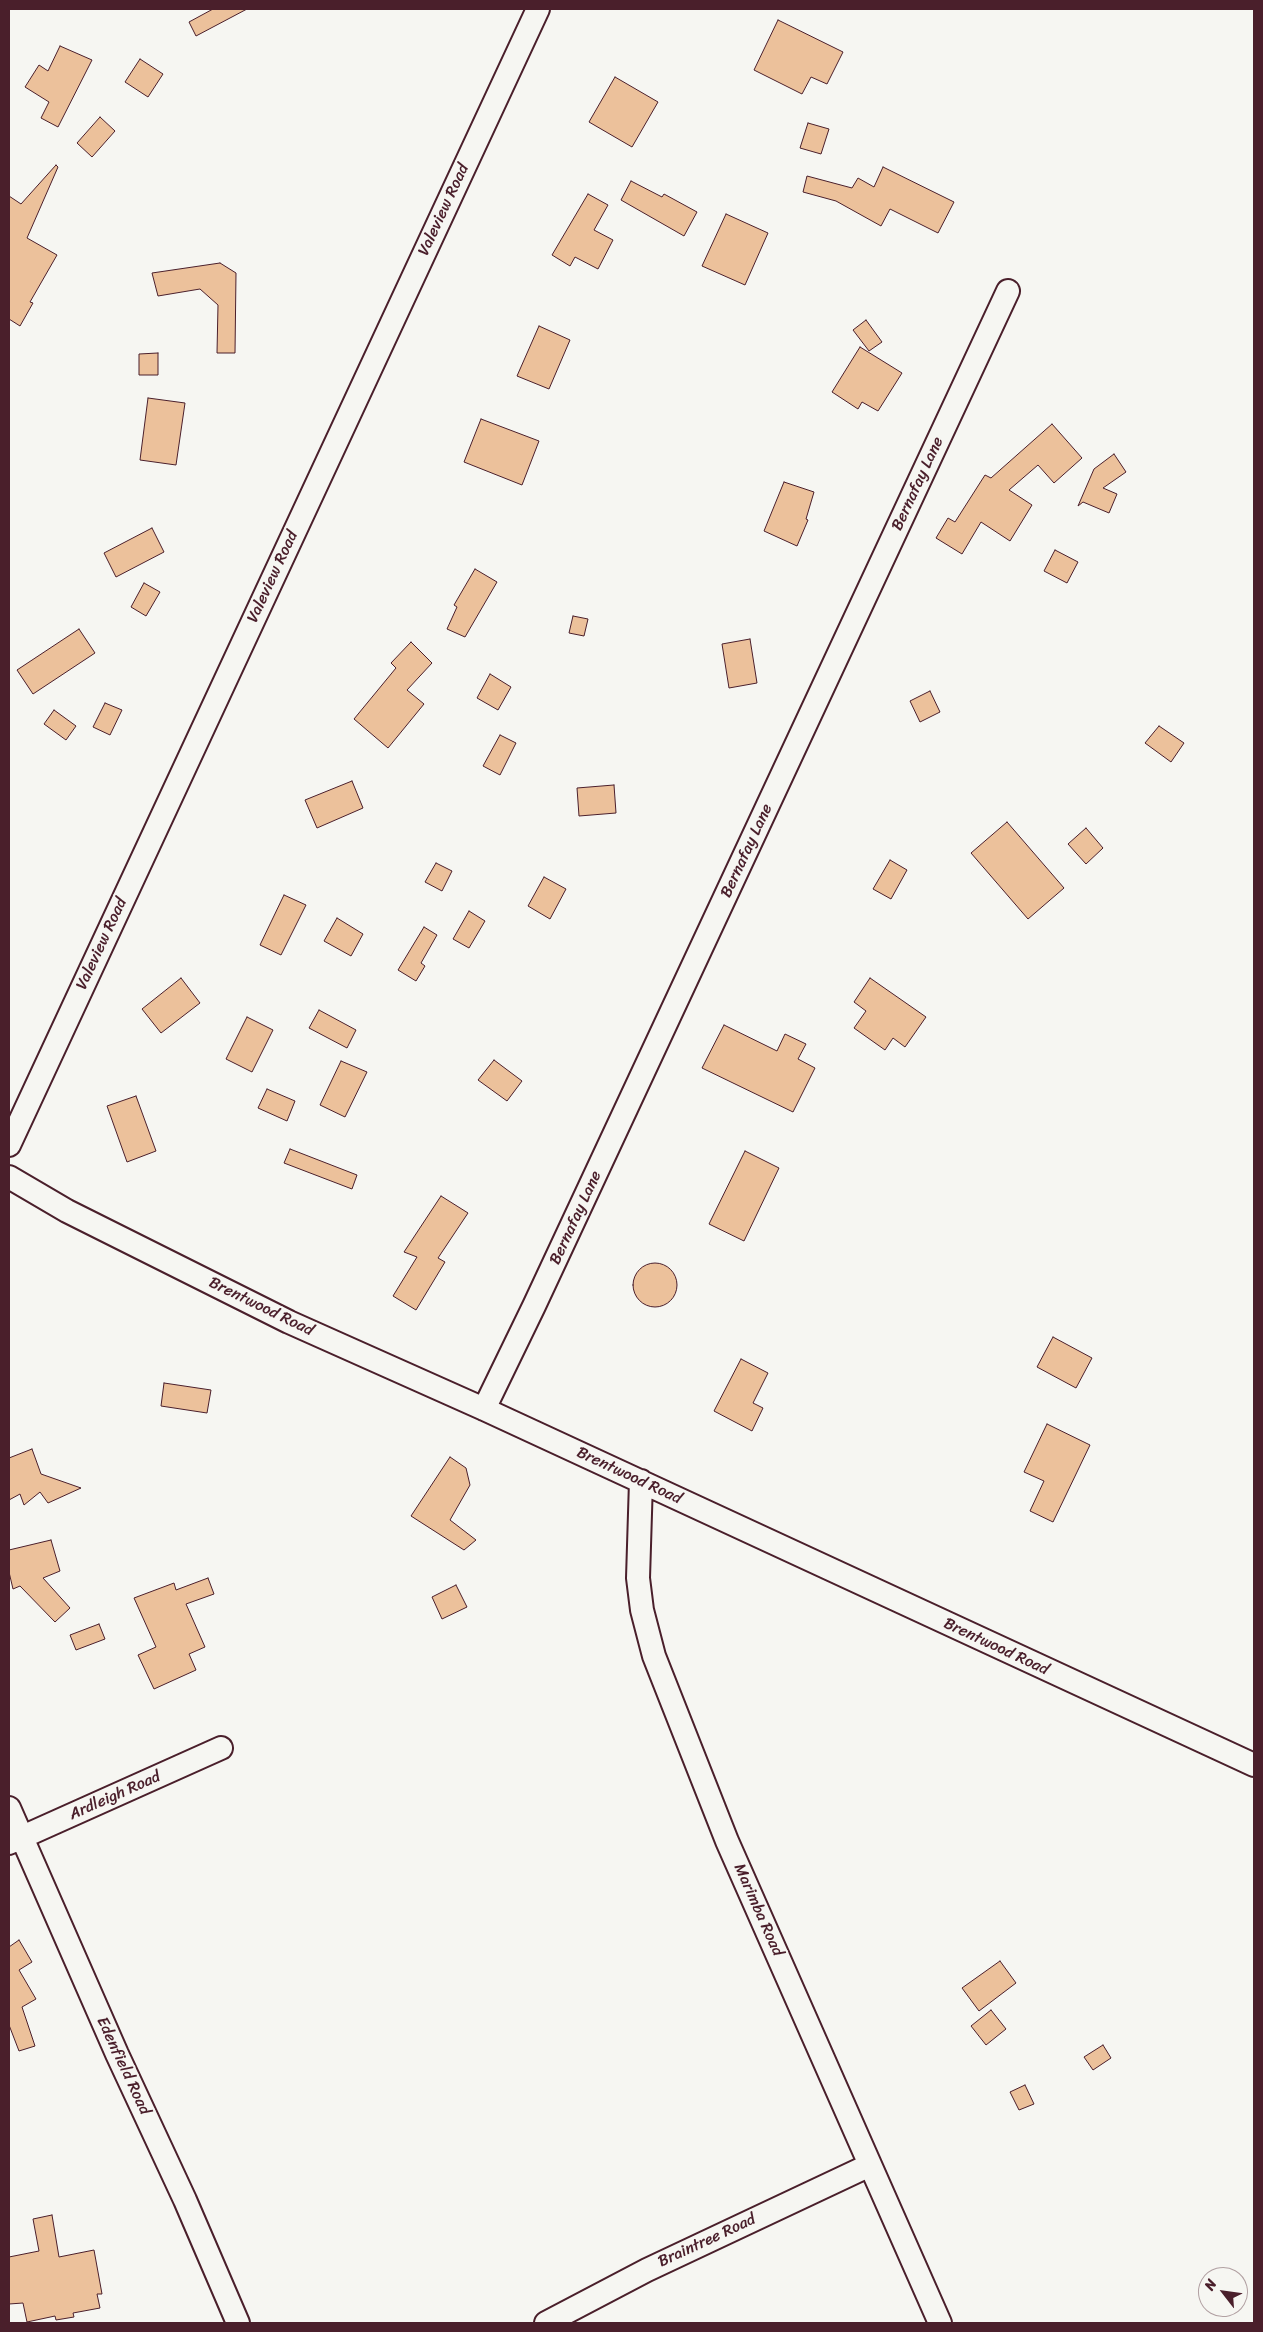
<!DOCTYPE html>
<html>
<head>
<meta charset="utf-8">
<style>
	body { margin:0 }
	#map { position:relative; width:1263px; height:2332px; overflow:hidden; background:#f6f6f2; font-family:Sriracha,sans-serif }
	canvas { display:block }
	.frame { position:absolute; inset:0; border:10px solid #4a1f2b; pointer-events:none }
	.north { position:absolute; left:1198px; top:2267px; width:50px; height:50px; box-sizing:border-box; background:#f6f6f2; border:1px solid #b1a0a2; border-radius:50%; rotate:300deg; font-size:14px; font-weight:700; line-height:20px; text-align:center; color:#4a1f2b }
	.north::after { content:''; display:block; margin:auto; width:18px; height:22px; background:#4a1f2b; clip-path:polygon(50% 0,100% 100%,50% 72%,0 100%) }
</style>
</head>
<body>
<div id="map">
<canvas width="1263" height="2332"></canvas>
<div class="frame"></div>
<div class="north">N</div>
</div>
<script>
const ctx = document.querySelector('canvas').getContext('2d');
ctx.lineJoin = 'round';
function paint(path, color) { ctx.fillStyle = color; ctx.fill(path, 'evenodd'); }
const toPath = rows => new Path2D(rows.map(r => 'M' + r).join(''));
function trace(path, color, width, dash) { ctx.strokeStyle = color; ctx.lineWidth = width; ctx.lineCap = dash ? 'butt' : 'round'; ctx.setLineDash(dash || []); ctx.stroke(path); }
function write(font, color, halo, rows, align = 'center') {
  ctx.font = font + ' Sriracha,sans-serif'; ctx.lineWidth = 4; ctx.setLineDash([]); ctx.textBaseline = 'middle'; ctx.strokeStyle = halo; ctx.fillStyle = color; for (const [text, x, y, turn = 0] of rows) {
    ctx.save(); ctx.translate(x, y); ctx.rotate((+turn || 0) * Math.PI / 180); ctx.textAlign = isNaN(turn) ? turn : align; if (halo) ctx.strokeText(text, 0, 0); ctx.fillText(text, 0, 0); ctx.restore();
  }
}
const building = toPath([
	[213,9,247,9,196,36,189,22,213,9],
	[778,20,843,52,827,84,811,77,802,94,754,70,778,20],
	[60,46,92,60,58,127,41,118,49,102,25,87,39,65,48,71,60,46],
	[140,59,163,74,148,97,125,82,140,59],
	[615,77,658,102,632,147,589,122,615,77],
	[100,117,115,131,92,157,77,143,100,117],
	[808,123,829,129,821,154,800,148,808,123],
	[56,165,58,167,27,238,57,255,30,302,33,303,20,326,9,319,9,196,21,204,56,165],
	[883,167,954,202,938,233,890,209,881,226,836,201,803,192,807,176,852,188,858,178,874,187,883,167],
	[631,181,662,197,664,194,697,212,684,236,621,200,631,181],
	[588,194,608,205,594,230,613,240,598,269,575,257,570,266,552,255,588,194],
	[726,214,768,233,745,285,702,266,726,214],
	[220,263,236,273,235,353,217,353,218,305,200,289,158,296,152,273,220,263],
	[866,320,882,342,869,351,853,330,866,320],
	[539,326,570,340,549,389,517,376,539,326],
	[860,347,902,373,878,411,862,402,858,409,832,392,860,347],
	[158,353,158,375,139,375,139,354,158,353],
	[148,398,185,403,176,465,140,460,148,398],
	[481,419,539,441,522,485,464,462,481,419],
	[1052,424,1082,458,1054,483,1038,465,1009,490,1032,505,1010,541,981,522,962,554,936,538,948,518,955,522,985,475,991,478,1052,424],
	[1114,454,1126,472,1103,488,1117,494,1109,513,1083,502,1078,506,1094,469,1114,454],
	[784,482,814,492,806,519,808,520,797,546,764,531,784,482],
	[152,528,164,552,116,577,104,553,152,528],
	[1055,550,1078,562,1067,583,1044,571,1055,550],
	[475,569,497,582,465,637,447,629,457,607,454,605,475,569],
	[144,583,160,592,146,616,131,607,144,583],
	[573,616,588,619,584,636,569,633,573,616],
	[79,629,95,653,33,694,17,670,79,629],
	[750,639,757,683,729,688,722,644,750,639],
	[411,642,432,663,407,690,424,704,388,748,354,719,396,668,391,663,411,642],
	[490,674,511,687,498,710,477,698,490,674],
	[930,691,940,712,920,722,910,701,930,691],
	[105,703,122,710,110,735,93,727,105,703],
	[54,710,76,726,66,740,44,724,54,710],
	[1159,726,1184,743,1171,762,1145,743,1159,726],
	[500,735,516,743,500,775,483,766,500,735],
	[352,781,363,808,317,828,305,800,352,781],
	[614,785,616,813,579,816,577,788,614,785],
	[1007,822,1064,888,1028,919,971,853,1007,822],
	[1086,828,1103,848,1086,864,1068,844,1086,828],
	[890,860,907,870,891,899,873,889,890,860],
	[436,863,452,871,442,891,425,882,436,863],
	[544,877,566,889,550,919,528,906,544,877],
	[284,895,306,905,281,955,260,945,284,895],
	[469,911,485,921,469,948,453,939,469,911],
	[337,918,363,934,351,956,324,941,337,918],
	[424,927,437,935,421,963,425,966,416,981,398,970,424,927],
	[181,978,200,1003,161,1033,142,1009,181,978],
	[870,978,926,1017,905,1047,893,1038,885,1050,854,1028,866,1011,854,1002,870,978],
	[319,1010,356,1030,347,1048,309,1028,319,1010],
	[247,1017,273,1030,252,1072,226,1059,247,1017],
	[724,1025,777,1051,785,1034,806,1044,798,1059,815,1068,793,1112,702,1068,724,1025],
	[494,1060,522,1081,507,1101,478,1080,494,1060],
	[341,1061,367,1072,345,1117,320,1105,341,1061],
	[267,1089,295,1101,287,1121,258,1108,267,1089],
	[136,1096,156,1151,127,1162,107,1106,136,1096],
	[290,1149,357,1175,352,1189,284,1163,290,1149],
	[745,1151,779,1168,744,1241,709,1224,745,1151],
	[441,1196,468,1213,438,1258,445,1262,416,1310,393,1296,417,1257,404,1252,441,1196],
	'633 1285a22 22 0 1 1 44 0a22 22 0 1 1-44 0Z',
	[1053,1337,1092,1358,1076,1388,1037,1367,1053,1337],
	[741,1359,768,1373,753,1403,763,1408,752,1431,714,1411,741,1359],
	[164,1383,211,1390,207,1413,161,1406,164,1383],
	[1047,1424,1090,1445,1053,1522,1030,1511,1044,1481,1024,1472,1047,1424],
	[32,1449,41,1474,81,1488,48,1503,40,1492,24,1505,20,1494,9,1500,9,1458,32,1449],
	[450,1457,466,1468,470,1485,450,1520,476,1540,464,1550,411,1516,450,1457],
	[51,1540,60,1571,43,1578,70,1608,55,1622,20,1586,13,1589,9,1572,9,1550,51,1540],
	[208,1578,214,1594,186,1604,205,1647,189,1654,196,1670,154,1689,138,1655,156,1647,134,1598,174,1583,176,1590,208,1578],
	[456,1585,467,1607,442,1619,432,1597,456,1585],
	[99,1624,105,1639,76,1650,70,1635,99,1624],
	[19,1940,32,1962,19,1970,36,1999,22,2007,35,2046,19,2051,9,2025,9,1947,19,1940],
	[1000,1961,1016,1983,979,2011,962,1988,1000,1961],
	[991,2010,1006,2029,986,2045,971,2026,991,2010],
	[1103,2045,1111,2058,1093,2070,1084,2057,1103,2045],
	[1025,2085,1034,2104,1019,2110,1010,2092,1025,2085],
	[52,2215,59,2257,94,2250,102,2294,97,2294,100,2308,73,2313,74,2317,56,2320,55,2316,27,2322,23,2303,9,2304,9,2257,39,2251,33,2219,52,2215]
]);
const minor = toPath([
	[9,1145,538,9],
	[9,1177,67,1211,289,1322,484,1409,1254,1765],
	[484,1409,534,1306,1008,291],
	[641,1481,638,1578,642,1610,654,1656,727,1841,940,2323],
	[9,1808,117,2054,185,2200,238,2323],
	[9,1843,221,1748],
	[546,2323,647,2270,870,2165]
]);
const streetNames = [
	["Valeview Road",444,210,-65],
	["Bernafay Lane",918,484,-65],
	["Valeview Road",273,577,-65],
	["Bernafay Lane",747,851,-65],
	["Valeview Road",102,944,-65],
	["Bernafay Lane",576,1218,-65],
	["Brentwood Road",261,1307,26],
	["Brentwood Road",629,1476,25],
	["Brentwood Road",996,1647,25],
	["Ardleigh Road",115,1796,-24],
	["Marimba Road",758,1910,66],
	["Edenfield Road",123,2066,65],
	["Braintree Road",707,2241,-25]
];
paint(building, '#ecc19b');
trace(building, '#4a1f2b', 1);
trace(minor, '#4a1f2b', 26);
trace(minor, '#f6f6f2', 22);
write('16px', '#4a1f2b', '#f6f6f2', streetNames);
</script>
</body>
</html>
